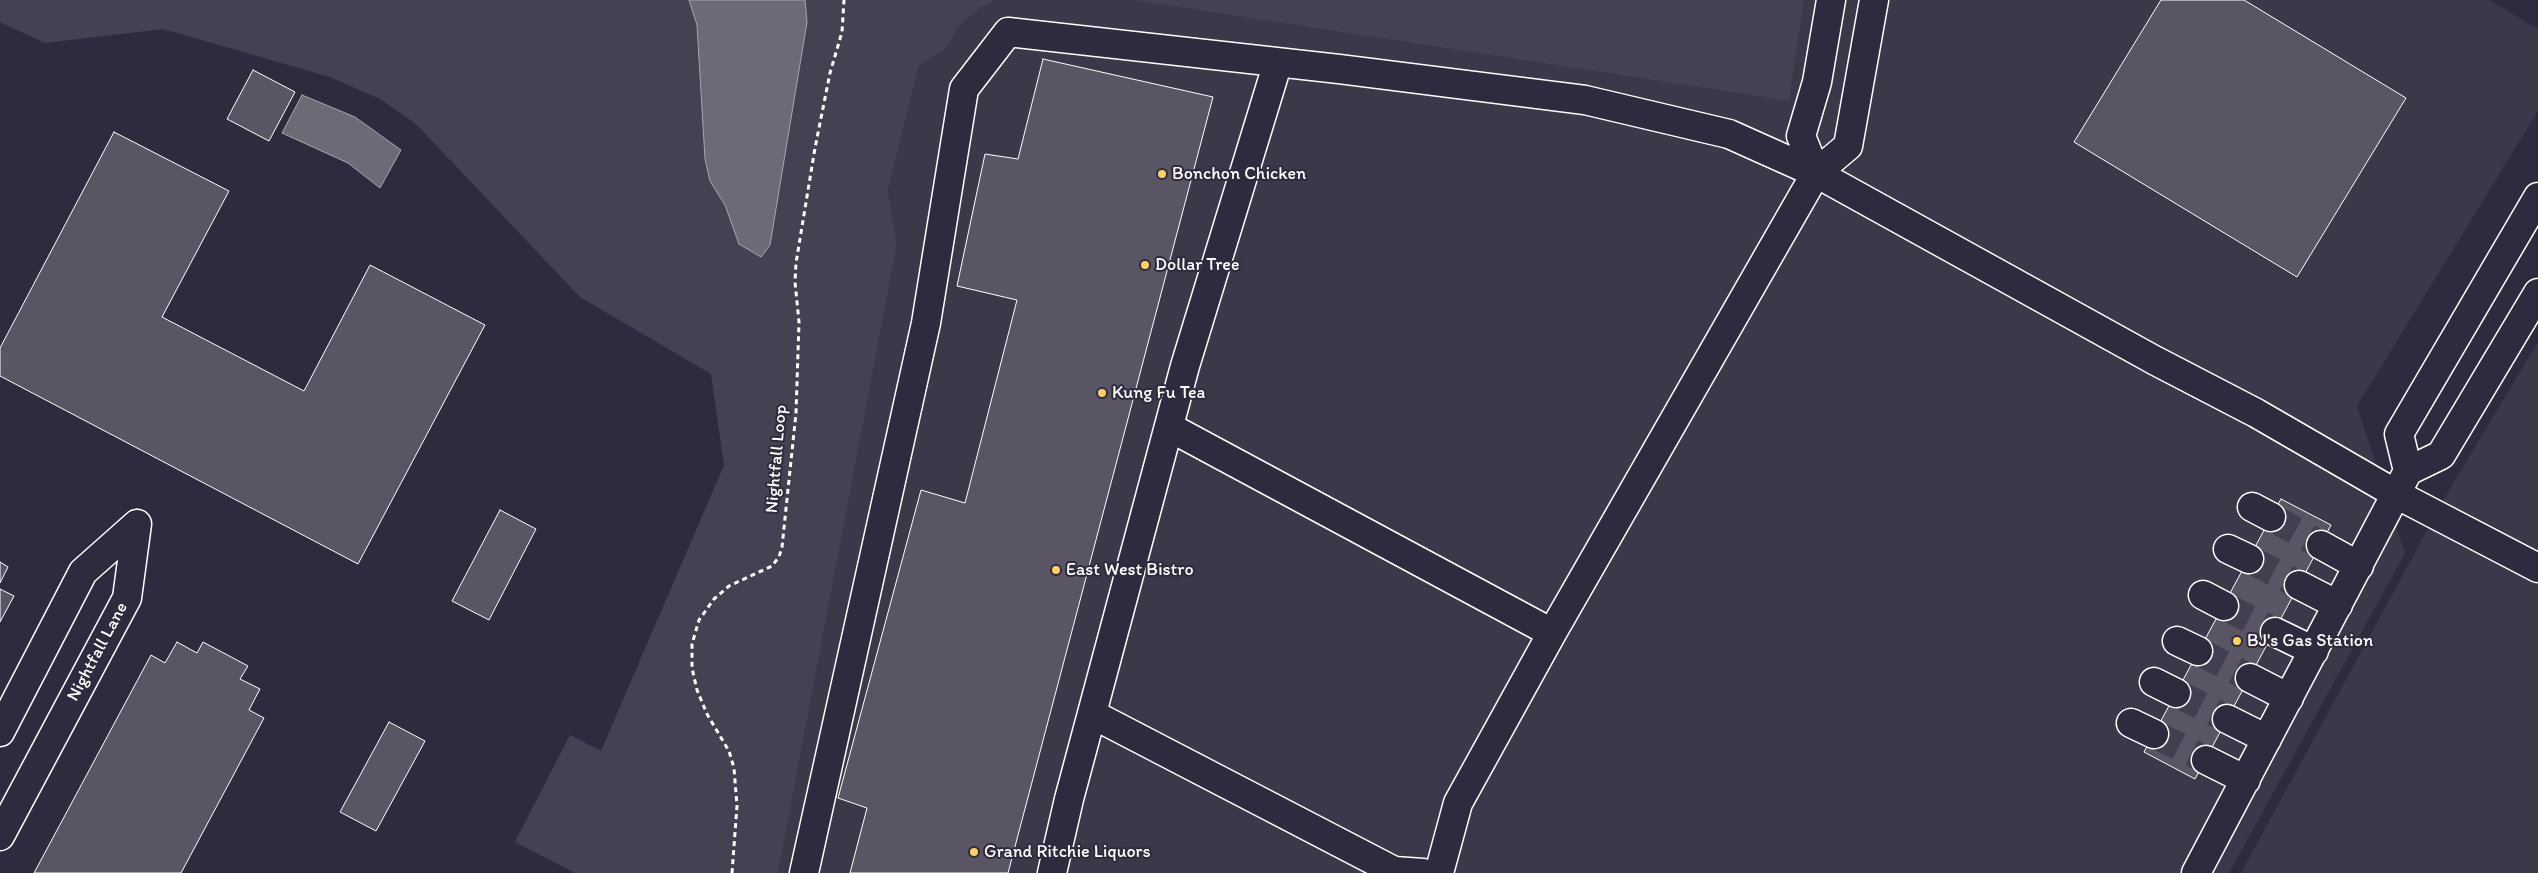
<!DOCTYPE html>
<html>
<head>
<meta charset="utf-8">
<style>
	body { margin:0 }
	canvas { display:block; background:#2f2a3d }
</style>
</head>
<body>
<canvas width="2538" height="873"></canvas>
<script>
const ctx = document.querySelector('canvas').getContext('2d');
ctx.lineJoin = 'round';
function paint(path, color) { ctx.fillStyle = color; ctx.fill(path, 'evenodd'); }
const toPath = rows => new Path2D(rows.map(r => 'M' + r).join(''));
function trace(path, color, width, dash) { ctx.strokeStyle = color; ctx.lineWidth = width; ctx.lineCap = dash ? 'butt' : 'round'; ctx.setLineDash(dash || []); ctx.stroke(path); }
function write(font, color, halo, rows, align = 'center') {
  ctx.font = font + ' Itim,sans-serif'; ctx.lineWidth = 4; ctx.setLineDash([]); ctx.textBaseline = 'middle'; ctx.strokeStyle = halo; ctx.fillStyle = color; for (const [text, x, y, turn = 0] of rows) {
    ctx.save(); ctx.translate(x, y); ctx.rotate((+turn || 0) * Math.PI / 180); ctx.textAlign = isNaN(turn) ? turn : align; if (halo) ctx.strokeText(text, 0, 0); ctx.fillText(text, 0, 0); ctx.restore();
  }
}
const built = toPath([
	[995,0,1132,0,1789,101,1804,0,2489,0,2538,29,2538,111,2357,406,2405,553,2229,873,778,873,897,244,888,191,919,65,945,49,959,26,980,8],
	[2538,342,2538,873,2241,873,2448,492]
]);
const green = toPath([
	[0,0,995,0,980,8,959,26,945,49,919,65,888,191,897,244,778,873,575,873,515,842,570,735,601,751,724,465,711,374,580,297,416,124,380,99,330,77,163,29,45,43,0,22],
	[1132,0,1804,0,1789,101]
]);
const water = toPath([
	[689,0,805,0,807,22,770,245,761,257,739,244,725,205,710,181,705,159,697,25,689,0],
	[302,95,355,117,401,150,380,188,348,163,282,133,302,95]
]);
const building = toPath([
	[2161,0,2244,0,2406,98,2297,277,2074,142,2161,0],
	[1043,59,1213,97,1008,873,850,873,867,808,838,798,921,490,965,503,1017,300,957,286,985,154,1018,159,1043,59],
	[253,70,295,92,269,141,227,119,253,70],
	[114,132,229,191,162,317,304,391,370,265,485,325,358,564,0,376,0,348,114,132],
	[2281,499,2331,525,2195,779,2144,752,2281,499],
	[500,510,536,529,489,620,452,601,500,510],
	[0,562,8,567,0,583,0,562],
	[0,589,14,596,0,622,0,589],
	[177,642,197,653,203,642,248,666,240,679,260,689,249,710,264,718,181,873,34,873,151,655,165,663,177,642],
	[389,722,425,741,376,831,340,812,389,722]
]);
const minorTunnel = toPath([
	[2271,517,2321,545],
	[2249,559,2299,585],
	[2224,606,2275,632],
	[2198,651,2250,678],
	[2176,693,2227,719],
	[2154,734,2206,760]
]);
const path = toPath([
	[732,873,737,806,734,768,729,751,707,714,697,690,692,668,692,644,699,620,714,599,729,586,772,566,779,557,782,547,796,413,799,322,795,282,796,263,815,148,830,73,842,32,844,0]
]);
const minor = toPath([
	[1816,173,1801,136,1817,82,1831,0],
	[1169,427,1552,633],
	[2408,471,2399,434,2538,197],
	[2252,507,2271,517],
	[2321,545,2359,566],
	[2228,549,2249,559],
	[2299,585,2338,605],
	[2203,595,2224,606],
	[2275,632,2314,651],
	[2177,641,2198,651],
	[2250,678,2289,698],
	[2154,682,2176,693],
	[1092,714,1394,871,1423,873],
	[2227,719,2267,739],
	[2131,723,2154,734],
	[0,732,83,572,137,524],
	[2206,760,2246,780],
	[0,836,127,598,137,524],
	[804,873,926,323,964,89,1008,32,1339,69,1585,100,1729,134,1816,173,2154,360,2256,413,2396,494,2538,568],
	[1052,873,1069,799,1185,366,1278,62],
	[1439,873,1458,803,1552,633,1816,173,1848,146,1874,0],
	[2196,873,2408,471,2441,455,2538,293]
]);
const markers = [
	[1162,174,5,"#ffd166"],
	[1145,265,5,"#ffd166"],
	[1102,393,5,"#ffd166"],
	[1056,570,5,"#ffd166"],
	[2237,641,5,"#ffd166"],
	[974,852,5,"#ffd166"]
];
const poiNames = [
	["Bonchon Chicken",1172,174],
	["Dollar Tree",1155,265],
	["Kung Fu Tea",1112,393],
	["East West Bistro",1066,570],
	["BJ's Gas Station",2247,641],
	["Grand Ritchie Liquors",984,852]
];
const streetNames = [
	["Nightfall Loop",777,459,-85],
	["Nightfall Lane",98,652,-62]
];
paint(built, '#3c3749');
paint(green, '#464152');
paint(water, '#6d6a77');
trace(water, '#a7a6ad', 1);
paint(building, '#595564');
trace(building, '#fff', 1);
trace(minorTunnel, '#443f50', 28, [28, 14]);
trace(minor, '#fff', 31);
trace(path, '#fff', 3, [5, 4]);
trace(minor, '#2f2a3d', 28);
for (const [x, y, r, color] of markers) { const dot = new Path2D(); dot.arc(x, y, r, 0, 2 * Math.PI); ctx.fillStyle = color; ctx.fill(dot); trace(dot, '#2f2a3d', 2); }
write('18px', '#fff', '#2f2a3d', poiNames, 'left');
write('18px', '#fff', '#2f2a3d', streetNames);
</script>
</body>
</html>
